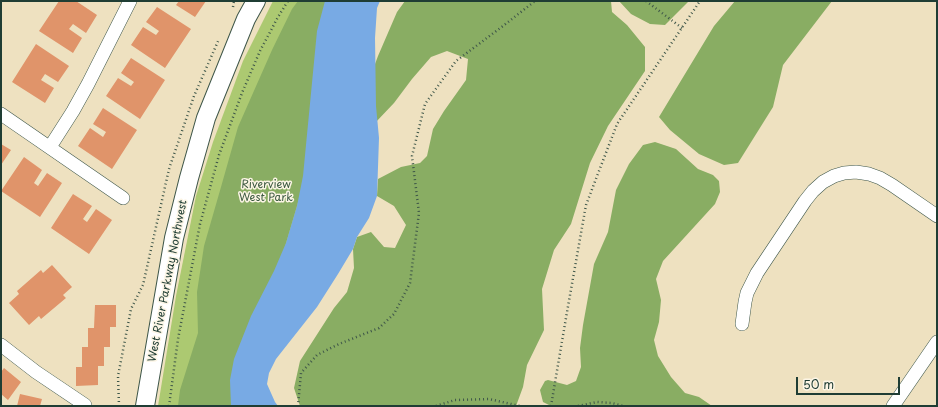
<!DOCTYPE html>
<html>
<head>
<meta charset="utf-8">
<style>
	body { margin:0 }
	#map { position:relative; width:938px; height:407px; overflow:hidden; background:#eee1c0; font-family:"Playpen Sans",sans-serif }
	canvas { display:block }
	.frame { position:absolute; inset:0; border:2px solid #1f3d34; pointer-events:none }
	.scale { position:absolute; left:796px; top:377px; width:104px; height:18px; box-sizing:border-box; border:2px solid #1f3d34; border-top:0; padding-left:5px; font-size:12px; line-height:14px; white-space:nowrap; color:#1f3d34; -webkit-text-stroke:3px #fcf5e5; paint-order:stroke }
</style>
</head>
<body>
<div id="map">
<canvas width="938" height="407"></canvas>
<div class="frame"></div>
<div class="scale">50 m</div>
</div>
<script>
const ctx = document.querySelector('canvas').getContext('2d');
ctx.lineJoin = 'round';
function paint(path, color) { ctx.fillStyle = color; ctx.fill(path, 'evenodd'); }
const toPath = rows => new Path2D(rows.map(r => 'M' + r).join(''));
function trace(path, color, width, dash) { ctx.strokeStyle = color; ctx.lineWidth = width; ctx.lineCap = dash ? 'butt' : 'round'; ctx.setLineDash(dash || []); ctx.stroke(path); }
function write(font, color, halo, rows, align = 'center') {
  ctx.font = font + ' "Playpen Sans",sans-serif'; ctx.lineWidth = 3; ctx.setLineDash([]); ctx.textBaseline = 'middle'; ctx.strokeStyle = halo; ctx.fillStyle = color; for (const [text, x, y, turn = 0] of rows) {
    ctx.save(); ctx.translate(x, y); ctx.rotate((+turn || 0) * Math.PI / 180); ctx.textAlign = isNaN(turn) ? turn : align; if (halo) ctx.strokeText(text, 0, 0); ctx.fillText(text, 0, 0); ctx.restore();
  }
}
const green = toPath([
	[273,1,356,1,246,406,158,406,176,296,196,196,213,142,243,61]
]);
const forest = toPath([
	[298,1,337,1,314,148,238,406,178,406,180,390,198,333,197,292,204,246,221,187,238,127,272,50,292,9],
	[405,1,611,1,612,12,627,25,645,47,645,71,608,126,590,163,571,224,554,250,542,289,544,330,527,365,523,387,516,406,300,406,294,388,300,361,334,308,347,292,354,268,353,249,357,237,371,232,384,247,395,248,406,225,394,206,377,196,378,179,401,167,420,163,427,156,433,129,444,111,466,80,468,59,447,51,431,57,412,79,394,103,375,123,363,96,378,56,397,12],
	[619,1,689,1,665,25,650,24,631,14],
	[735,1,832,1,783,65,773,107,738,163,724,165,699,154,670,130,659,117,714,26],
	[655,142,676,149,698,169,713,175,719,181,720,192,715,204,663,261,656,279,661,300,659,322,654,340,658,356,671,377,685,393,699,397,712,406,551,406,543,402,540,390,545,381,548,380,567,385,576,381,581,367,580,348,583,325,594,264,608,232,616,190,629,164,643,145]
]);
const water = toPath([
	[325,1,380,1,377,8,375,38,376,106,379,138,377,196,369,218,357,237,353,249,338,274,317,307,276,359,269,373,267,384,275,402,278,406,231,406,230,380,234,359,251,316,274,271,286,243,297,206,303,176,317,31]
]);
const building = toPath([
	[59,1,76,1,97,15,86,33,73,24,69,29,82,38,73,53,39,31],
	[179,1,206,1,195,17,176,5],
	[157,7,191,29,165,68,131,45,143,27,156,35,159,31,146,22],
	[36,44,69,66,58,82,45,74,41,80,54,88,45,103,12,82],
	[131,58,165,80,140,119,106,96,118,78,131,86,134,82,121,73],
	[103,108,137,130,112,169,78,146,90,128,103,137,106,132,93,124],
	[1,144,11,150,1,165],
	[24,157,42,170,34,183,38,186,47,173,62,183,40,217,1,191],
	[73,194,92,206,83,219,87,222,96,209,112,220,89,254,51,228],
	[52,265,72,287,63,295,66,298,41,319,39,316,29,325,9,303,19,294,17,291,41,270,43,273],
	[95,305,116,305,116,327,110,327,110,347,104,347,104,366,98,366,98,385,76,386,76,367,82,367,82,347,88,347,88,328,94,328],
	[4,368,21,382,8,400,1,394,1,372],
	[20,394,42,399,40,406,17,406]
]);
const path = toPath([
	[646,1,682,28],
	[233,7,234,1],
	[119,406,118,376,131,309,143,285,169,169,194,96,219,39],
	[169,406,178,339,200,224,219,155,242,93,260,51,278,17,288,1],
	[298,406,301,373,317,355,339,344,379,328,394,314,410,283,419,213,412,156,425,104,456,61,503,26,535,1],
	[436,406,455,400,489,399,520,406],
	[551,406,567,312,586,205,617,124,700,1],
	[578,406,597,402,612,403,623,406]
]);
const minor = toPath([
	[1,114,123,198],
	[50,147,73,111,88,84,130,1],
	[742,324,745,302,747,293,757,273,805,201,813,191,823,182,834,176,844,173,856,172,869,174,880,178,892,185,937,216],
	[1,345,36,372,85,405],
	[893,406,937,342]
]);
const secondary = toPath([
	[145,406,174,238,189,178,206,118,246,19,256,1]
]);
const parkNames = [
	["Riverview",266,185],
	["West Park",266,198]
];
const streetNames = [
	["West River Parkway Northwest",168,281,-79]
];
paint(green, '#acc971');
paint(forest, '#89ad63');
paint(water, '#78aae4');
paint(building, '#e0946a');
trace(minor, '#3e5649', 14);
trace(secondary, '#3e5649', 20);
trace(path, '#3e5649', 2.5, [1, 3]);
trace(minor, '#fff', 13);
trace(secondary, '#fff', 18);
write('11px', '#3b5940', '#fcf5e5', parkNames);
write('11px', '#1f3d34', '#fcf5e5', streetNames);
</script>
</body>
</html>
